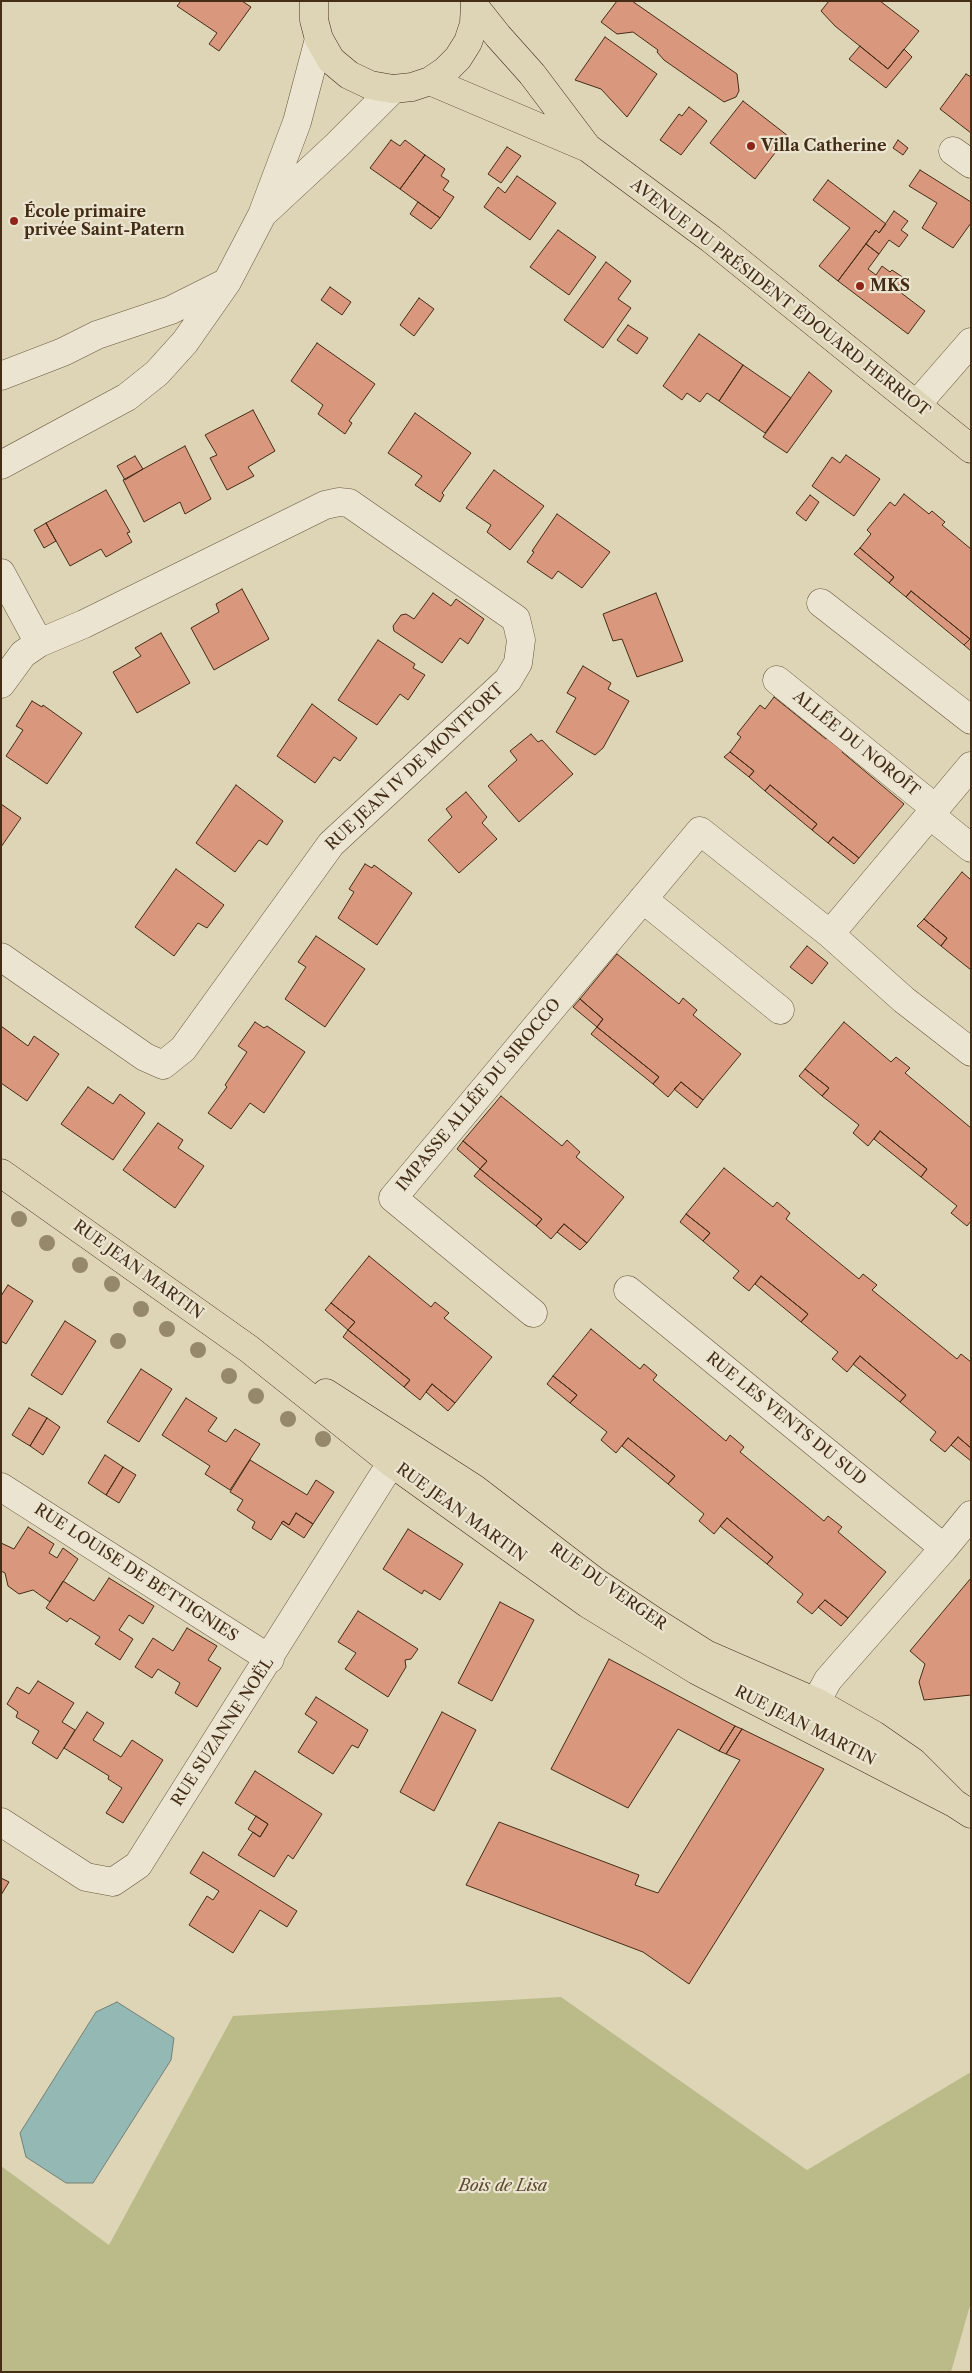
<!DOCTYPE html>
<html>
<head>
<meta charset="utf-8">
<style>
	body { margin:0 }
	#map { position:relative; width:972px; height:2373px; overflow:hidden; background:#ded5b7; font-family:"Libre Caslon Text",serif }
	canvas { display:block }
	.frame { position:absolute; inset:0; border:2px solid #442c15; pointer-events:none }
</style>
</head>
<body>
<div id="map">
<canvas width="972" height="2373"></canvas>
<div class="frame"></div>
</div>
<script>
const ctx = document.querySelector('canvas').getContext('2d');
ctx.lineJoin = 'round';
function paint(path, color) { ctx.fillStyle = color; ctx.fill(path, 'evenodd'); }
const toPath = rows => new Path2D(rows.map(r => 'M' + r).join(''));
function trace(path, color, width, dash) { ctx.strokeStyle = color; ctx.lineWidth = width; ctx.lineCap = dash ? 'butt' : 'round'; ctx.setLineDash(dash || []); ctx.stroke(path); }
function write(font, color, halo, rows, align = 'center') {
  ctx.font = font + ' "Libre Caslon Text",serif'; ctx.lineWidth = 4.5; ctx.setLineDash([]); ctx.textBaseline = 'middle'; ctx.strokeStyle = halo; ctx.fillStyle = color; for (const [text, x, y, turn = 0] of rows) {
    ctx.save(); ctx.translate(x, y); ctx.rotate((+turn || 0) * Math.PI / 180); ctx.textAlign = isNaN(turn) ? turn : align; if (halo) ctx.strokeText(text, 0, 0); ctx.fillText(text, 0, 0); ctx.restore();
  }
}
const green = toPath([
	[561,1997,807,2170,971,2072,971,2302,951,2372,1,2372,1,2166,109,2245,233,2016]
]);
const water = toPath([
	[117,2002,174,2038,171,2060,93,2183,66,2183,26,2157,20,2133,96,2012,117,2002]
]);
const building = toPath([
	[181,1,242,1,251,7,219,51,209,44,217,33,177,6,181,1],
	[617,1,632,1,737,74,739,91,736,97,724,102,664,60,657,52,658,50,633,32,617,34,601,22,617,1],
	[829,1,880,1,919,31,888,69,835,26,821,11,829,1],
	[605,37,657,74,627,117,601,89,575,80,605,37],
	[860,46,888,69,904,49,912,57,886,88,849,59,860,46],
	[966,74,971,77,971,133,940,109,966,74],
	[743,101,788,136,755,179,710,143,743,101],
	[689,107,707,121,681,155,660,140,679,114,682,116,689,107],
	[391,140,400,146,405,140,425,155,400,189,370,168,391,140],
	[898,140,908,148,903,155,893,148,898,140],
	[507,147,521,156,501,183,488,174,507,147],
	[425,155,445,169,441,176,449,181,443,190,454,197,440,218,400,189,425,155],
	[920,170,971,202,971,223,953,248,922,228,937,203,909,186,920,170],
	[517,176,556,203,530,240,484,207,498,187,505,193,517,176],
	[828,180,886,224,879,233,876,230,838,281,819,266,850,228,813,200,828,180],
	[418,202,440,218,431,229,410,214,418,202],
	[894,211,908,221,901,230,908,235,899,247,889,240,879,254,866,244,876,230,879,233,894,211],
	[558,230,596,257,569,295,530,267,558,230],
	[866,244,879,254,868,269,876,275,882,266,890,272,892,270,904,278,896,289,925,311,908,334,838,281,866,244],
	[606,262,631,281,618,299,631,308,603,348,564,320,606,262],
	[330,287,351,302,342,315,321,300,330,287],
	[419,298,434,309,414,336,400,325,419,298],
	[628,325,648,338,637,354,617,340,628,325],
	[699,334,743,365,719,401,707,393,700,402,687,393,682,400,663,386,699,334],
	[317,343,375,384,349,421,352,423,345,434,318,414,323,405,291,381,317,343],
	[743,365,791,398,765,433,719,401,743,365],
	[809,372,832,391,787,453,763,437,809,372],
	[253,410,275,451,248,467,254,476,227,490,210,458,217,455,205,435,253,410],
	[415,413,471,453,442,493,444,495,440,502,415,485,422,476,388,453,415,413],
	[185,446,211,499,185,514,180,502,144,522,123,480,185,446],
	[846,455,880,479,854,516,812,486,832,457,840,463,846,455],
	[135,456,143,469,125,480,117,466,135,456],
	[494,470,544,506,510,550,487,532,491,525,466,508,494,470],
	[106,490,130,532,127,533,132,542,106,557,101,549,70,566,46,523,106,490],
	[904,494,929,514,932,511,945,522,942,525,971,549,971,651,964,645,970,639,911,591,906,597,889,583,894,577,860,548,871,534,867,530,890,502,895,506,904,494],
	[810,495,819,502,806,521,796,513,810,495],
	[557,514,610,552,582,588,558,571,552,579,527,562,534,552,532,551,557,514],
	[46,523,56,541,44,548,34,530,46,523],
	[860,548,894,577,889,583,854,554,860,548],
	[242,589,269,639,214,670,191,628,219,612,216,604,242,589],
	[911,591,970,639,964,645,906,597,911,591],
	[433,593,451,606,456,599,484,619,468,644,460,638,442,663,394,631,393,626,401,615,406,614,414,619,433,593],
	[656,593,683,661,637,677,622,639,613,641,603,614,656,593],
	[161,633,190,683,137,713,113,672,141,656,135,648,161,633],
	[378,640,415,664,413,668,425,675,408,700,400,694,377,725,338,700,378,640],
	[583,666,611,683,608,689,629,701,603,748,595,755,556,732,576,698,567,693,583,666],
	[774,697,826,739,828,736,845,749,842,752,904,804,859,858,833,837,828,843,812,830,817,824,770,785,765,791,749,777,754,771,730,752,741,737,737,734,760,705,765,709,774,697],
	[32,701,42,707,43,705,82,733,47,784,6,756,23,730,16,726,32,701],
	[312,704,357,738,340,761,334,757,315,783,277,756,312,704],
	[531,734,538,742,542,740,573,774,519,822,488,786,517,760,510,751,531,734],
	[730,752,754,771,749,777,724,757,730,752],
	[236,785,283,821,267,845,259,840,235,872,196,843,236,785],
	[770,785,817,824,812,830,765,791,770,785],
	[466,792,487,817,482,823,497,839,459,873,428,840,452,817,446,809,466,792],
	[1,804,21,818,1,847,1,804],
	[833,837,859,858,854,864,828,843,833,837],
	[365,864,372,868,374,865,412,893,377,945,338,918,354,892,349,889,365,864],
	[176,869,224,905,207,928,198,923,174,956,135,927,176,869],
	[962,872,971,880,971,970,941,946,947,938,924,919,962,872],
	[924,919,947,938,941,946,917,926,924,919],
	[316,936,365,969,325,1027,285,999,306,967,298,962,316,936],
	[807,946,828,963,812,984,790,967,807,946],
	[617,954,679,1004,683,998,697,1010,693,1015,741,1054,703,1100,681,1082,668,1097,653,1084,659,1077,597,1027,603,1019,580,999,617,954],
	[580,999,603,1019,597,1027,573,1007,580,999],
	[255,1022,264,1028,267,1026,305,1052,264,1113,250,1103,231,1129,208,1113,227,1087,225,1085,247,1052,238,1046,255,1022],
	[844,1022,891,1062,896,1057,910,1068,905,1073,971,1128,971,1221,967,1226,951,1213,957,1206,921,1177,927,1169,880,1131,868,1146,853,1133,859,1125,822,1096,829,1088,805,1069,844,1022],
	[1,1026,28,1046,34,1036,59,1054,27,1101,1,1083,1,1026],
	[597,1027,659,1077,653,1084,591,1034,597,1027],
	[805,1069,829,1088,822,1096,799,1076,805,1069],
	[681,1082,703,1100,697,1108,674,1089,681,1082],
	[88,1087,113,1104,120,1094,145,1113,113,1160,61,1124,88,1087],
	[501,1096,562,1146,567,1140,580,1152,576,1157,624,1197,587,1243,564,1224,551,1239,536,1226,542,1219,480,1169,487,1161,463,1141,501,1096],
	[158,1123,183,1140,178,1148,204,1166,175,1208,123,1170,158,1123],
	[880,1131,927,1169,921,1177,874,1139,880,1131],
	[463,1141,487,1161,480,1169,457,1149,463,1141],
	[724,1168,773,1207,777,1202,790,1213,786,1219,859,1279,863,1274,877,1285,872,1290,957,1359,961,1354,971,1362,971,1448,958,1437,945,1452,930,1440,936,1432,900,1402,906,1395,860,1356,847,1372,832,1359,838,1352,801,1322,808,1314,761,1276,749,1291,733,1278,739,1271,703,1241,710,1233,686,1214,724,1168],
	[480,1169,542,1219,536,1226,474,1176,480,1169],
	[686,1214,710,1233,703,1241,680,1222,686,1214],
	[564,1224,587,1243,580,1250,557,1232,564,1224],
	[369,1256,431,1307,435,1302,449,1313,444,1318,492,1357,455,1403,432,1384,420,1400,404,1387,410,1380,348,1330,355,1322,331,1303,369,1256],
	[761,1276,808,1314,801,1322,755,1284,761,1276],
	[8,1285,33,1301,6,1344,1,1341,1,1296,8,1285],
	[331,1303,355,1322,348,1330,325,1310,331,1303],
	[65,1321,96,1341,62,1395,31,1375,65,1321],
	[591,1329,640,1369,644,1364,657,1375,653,1380,726,1441,730,1435,744,1447,740,1452,824,1521,828,1516,842,1527,838,1532,886,1572,848,1618,825,1600,812,1614,797,1602,803,1594,767,1564,773,1557,727,1518,714,1534,699,1521,704,1514,668,1484,675,1476,628,1438,616,1453,601,1440,607,1432,570,1403,577,1395,553,1376,591,1329],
	[348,1330,410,1380,404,1387,343,1337,348,1330],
	[860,1356,906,1395,900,1402,853,1364,860,1356],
	[141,1369,172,1389,139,1442,107,1422,141,1369],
	[553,1376,577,1395,570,1403,547,1384,553,1376],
	[432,1384,455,1403,448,1411,426,1392,432,1384],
	[186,1398,217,1418,208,1431,226,1442,235,1429,260,1444,230,1490,205,1474,210,1466,162,1435,186,1398],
	[29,1408,47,1418,30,1446,12,1435,29,1408],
	[47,1418,60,1427,43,1455,30,1446,47,1418],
	[958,1437,971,1448,971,1461,951,1445,958,1437],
	[628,1438,675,1476,668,1484,622,1446,628,1438],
	[105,1455,123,1467,106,1495,88,1483,105,1455],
	[250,1460,307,1495,316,1480,334,1492,313,1524,296,1513,289,1525,283,1521,271,1540,252,1528,255,1522,237,1510,243,1500,230,1492,250,1460],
	[123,1467,136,1475,119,1503,106,1495,123,1467],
	[296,1513,313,1524,304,1538,281,1523,283,1521,289,1525,296,1513],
	[727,1518,773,1557,767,1564,720,1526,727,1518],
	[28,1527,54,1544,49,1553,57,1558,63,1548,78,1559,50,1602,33,1590,19,1594,8,1586,5,1573,1,1571,1,1543,14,1549,28,1527],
	[408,1529,463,1564,440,1600,424,1590,422,1594,383,1569,408,1529],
	[109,1578,154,1606,143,1624,129,1615,119,1630,133,1639,120,1660,95,1644,100,1637,70,1618,67,1622,46,1608,63,1581,94,1601,109,1578],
	[971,1578,971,1695,924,1700,919,1682,925,1664,910,1651,971,1578],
	[825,1600,848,1618,841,1626,818,1607,825,1600],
	[500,1602,534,1620,492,1701,458,1683,500,1602],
	[358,1611,418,1649,411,1659,405,1660,406,1667,388,1697,345,1669,356,1653,338,1642,358,1611],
	[187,1628,217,1646,208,1660,221,1668,197,1707,175,1693,180,1683,158,1669,152,1678,135,1667,153,1638,173,1651,187,1628],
	[609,1659,735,1726,719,1751,678,1729,628,1808,551,1769,609,1659],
	[38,1681,74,1703,62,1722,75,1730,57,1759,32,1743,39,1731,16,1717,18,1712,7,1704,17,1687,29,1694,38,1681],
	[316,1697,368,1730,358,1748,352,1745,333,1774,298,1752,317,1722,305,1714,316,1697],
	[87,1712,104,1723,93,1740,121,1757,132,1740,163,1760,123,1823,106,1813,122,1788,108,1779,109,1776,64,1748,87,1712],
	[442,1712,476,1730,434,1811,400,1792,442,1712],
	[735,1726,742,1729,726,1754,719,1751,735,1726],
	[742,1729,824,1769,689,1984,643,1952,466,1885,499,1822,639,1875,635,1885,658,1893,740,1760,726,1754,742,1729],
	[255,1771,322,1814,293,1859,288,1855,274,1877,238,1855,253,1832,260,1837,268,1824,235,1803,255,1771],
	[256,1816,268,1824,260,1837,248,1829,256,1816],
	[203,1852,297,1911,287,1927,260,1910,233,1953,189,1925,207,1896,213,1900,219,1891,190,1873,203,1852],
	[1,1878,9,1882,1,1895,1,1878]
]);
const minor = toPath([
	[953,151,971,164],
	[266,211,337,145,393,89],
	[1,376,63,352,97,335,171,310,223,284],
	[917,404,971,342],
	[1,465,127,397,157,373,185,342,227,282,262,215,297,122,319,39],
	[1,573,39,643],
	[821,603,971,720],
	[777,680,935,808],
	[1,684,23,654,39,643,84,624,325,505,339,502,349,503,516,619,521,640,518,663,508,680,331,844,183,1049,163,1065,145,1057,1,957],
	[971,766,830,934,904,1000,971,1052],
	[930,815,971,848],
	[643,899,780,1010],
	[628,1290,944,1548],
	[533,1313,393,1198,700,831,830,934],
	[1,1487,270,1659],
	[816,1702,828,1680,842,1664,944,1548,971,1515],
	[1,1822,86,1877,113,1882,138,1865,383,1476,393,1464]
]);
const major = toPath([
	[314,1,314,20,319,39,331,60,349,75,370,85,393,89,412,87,430,81,445,71,458,58,468,42,474,24,475,1],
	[475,7,498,36,532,74,587,147],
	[430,81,588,148,711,239,971,449],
	[1,1173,249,1349,393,1464,588,1604,696,1670,954,1803],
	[326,1393,475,1489,596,1582,657,1623,706,1654,816,1702,874,1735,913,1762,954,1803,971,1814]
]);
const trees = [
	[19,1219],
	[47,1243],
	[80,1265],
	[112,1284],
	[141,1309],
	[167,1329],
	[118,1341],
	[198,1350],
	[229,1376],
	[256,1396],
	[288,1419],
	[323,1439]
];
const markers = [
	[751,146,5,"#8f2418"],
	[14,221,5,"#8f2418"],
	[860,286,5,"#8f2418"]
];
const poiNames = [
	["Villa Catherine",761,146],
	["École primaire",24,212],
	["privée Saint-Patern",24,230],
	["MKS",870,286]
];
const streetNames = [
	["AVENUE DU PRÉSIDENT ÉDOUARD HERRIOT",780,298,38],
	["ALLÉE DU NOROÎT",856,744,39],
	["RUE JEAN IV DE MONTFORT",415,767,-43],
	["IMPASSE ALLÉE DU SIROCCO",479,1095,-50],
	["RUE JEAN MARTIN",138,1270,36],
	["RUE LES VENTS DU SUD",786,1419,39],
	["RUE JEAN MARTIN",461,1513,36],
	["RUE LOUISE DE BETTIGNIES",136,1573,33],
	["RUE DU VERGER",608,1587,35],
	["RUE JEAN MARTIN",805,1726,27],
	["RUE SUZANNE NOËL",223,1732,-57]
];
const parkNames = [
	["Bois de Lisa",503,2186]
];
paint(green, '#babb89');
paint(water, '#94b8b4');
trace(water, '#748074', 1);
paint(building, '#d9987d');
trace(building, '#442c15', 1);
trace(minor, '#6a563e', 29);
trace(major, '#442c15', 29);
trace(minor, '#eae4d0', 28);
trace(major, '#ded5b7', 28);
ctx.fillStyle = '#96886b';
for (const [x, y] of trees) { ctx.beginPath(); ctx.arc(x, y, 8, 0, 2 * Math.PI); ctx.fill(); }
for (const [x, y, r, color] of markers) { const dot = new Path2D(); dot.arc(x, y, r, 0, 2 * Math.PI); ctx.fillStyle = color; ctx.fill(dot); trace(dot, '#eae4d0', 2); }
write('bold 16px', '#442c15', '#eae4d0', poiNames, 'left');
write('16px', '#442c15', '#eae4d0', streetNames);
write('italic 16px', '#5c492c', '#eae4d0', parkNames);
</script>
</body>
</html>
